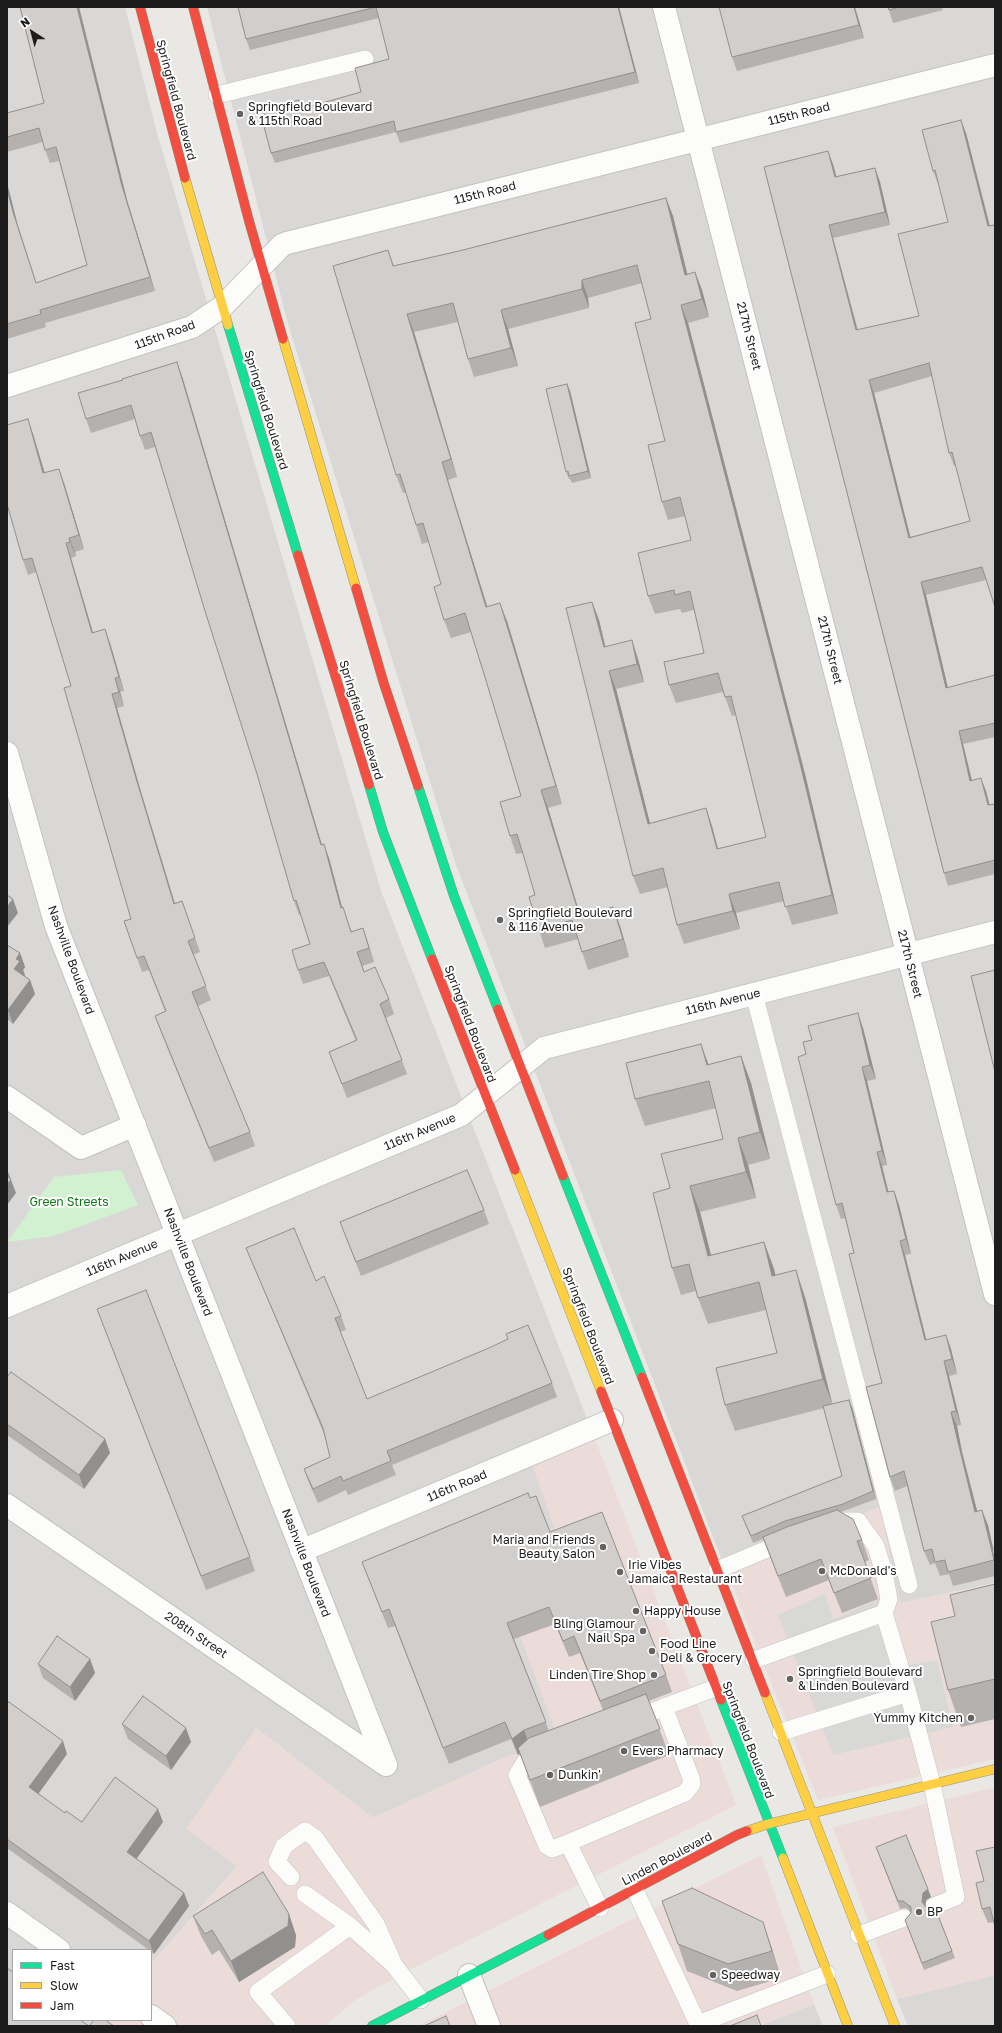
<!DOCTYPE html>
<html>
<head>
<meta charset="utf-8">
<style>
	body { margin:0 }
	#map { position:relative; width:1002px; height:2033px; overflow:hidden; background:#eae8e4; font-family:"Golos Text",sans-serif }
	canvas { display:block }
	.frame { position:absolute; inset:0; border:8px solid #1c1c1c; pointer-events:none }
	.legend { position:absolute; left:12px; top:1949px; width:140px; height:72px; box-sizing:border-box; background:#fff; border:1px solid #a4a4a4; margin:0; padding:5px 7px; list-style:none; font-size:12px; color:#1c1c1c }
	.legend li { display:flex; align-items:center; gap:8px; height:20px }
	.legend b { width:20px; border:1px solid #a4a4a4 }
	.north { position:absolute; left:12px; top:12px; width:40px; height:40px; -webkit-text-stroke:3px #fff; paint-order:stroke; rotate:324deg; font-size:11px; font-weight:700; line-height:16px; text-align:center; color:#1c1c1c }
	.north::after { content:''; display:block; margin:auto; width:14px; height:18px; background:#1c1c1c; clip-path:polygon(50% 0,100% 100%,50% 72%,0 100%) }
</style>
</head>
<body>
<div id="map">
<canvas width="1002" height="2033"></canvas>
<div class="frame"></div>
<ul class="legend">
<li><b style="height:5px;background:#16e098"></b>Fast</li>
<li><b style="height:5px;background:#ffcf43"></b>Slow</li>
<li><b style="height:5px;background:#f24e42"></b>Jam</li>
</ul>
<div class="north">N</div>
</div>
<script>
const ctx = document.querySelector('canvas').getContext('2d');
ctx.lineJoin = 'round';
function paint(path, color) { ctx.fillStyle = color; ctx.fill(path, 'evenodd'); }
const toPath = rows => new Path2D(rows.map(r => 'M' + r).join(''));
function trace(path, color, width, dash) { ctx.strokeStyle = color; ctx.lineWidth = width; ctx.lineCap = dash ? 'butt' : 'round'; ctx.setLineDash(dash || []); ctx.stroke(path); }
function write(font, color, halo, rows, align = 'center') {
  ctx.font = font + ' "Golos Text",sans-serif'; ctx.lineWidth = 4; ctx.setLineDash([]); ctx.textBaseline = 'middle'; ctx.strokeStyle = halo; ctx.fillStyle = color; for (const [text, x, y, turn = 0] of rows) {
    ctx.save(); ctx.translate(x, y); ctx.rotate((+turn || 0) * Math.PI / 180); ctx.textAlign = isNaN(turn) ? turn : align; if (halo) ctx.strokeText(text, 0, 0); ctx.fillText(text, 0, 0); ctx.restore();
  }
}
const residential = toPath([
	[7,7,125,7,157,133,381,891,593,1434,567,1563,559,1738,497,1761,373,1818,256,1728,237,1866,151,1964,151,1950,13,1950,13,2020,111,2020,106,2026,7,2026],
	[207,7,995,7,995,1583,900,1603,880,1508,723,1563,455,862,288,324],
	[995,1975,995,2026,908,2026,897,1999],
	[814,2004,823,2026,759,2026]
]);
const commercial = toPath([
	[593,1434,736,1805,404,1973,357,1999,325,2026,106,2026,111,2020,151,2020,151,1964,237,1866,186,1829,256,1728,373,1818,497,1761,558,1738,506,1598,567,1563,530,1459],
	[880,1507,900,1603,995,1583,995,1759,818,1800,723,1563],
	[995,1787,995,1975,897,1999,833,1827],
	[761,1855,814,2004,759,2026,418,2026]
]);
const religious = toPath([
	[825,1594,833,1619,879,1599,903,1666,937,1660,953,1727,833,1755,778,1615]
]);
const park = toPath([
	[121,1170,138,1205,54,1236,7,1242,54,1177]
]);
const lane = toPath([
	[217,95,365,59],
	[754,994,909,1585],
	[832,1524,843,1521,858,1521,876,1546,884,1573,889,1599,884,1613,908,1693,932,1784,956,1897,934,1906],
	[717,1570,789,1540],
	[754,1660,884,1613],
	[664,1707,715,1688],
	[781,1732,908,1693],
	[543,1753,525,1762,517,1775,547,1846,552,1849,568,1843],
	[291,1877,277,1862,284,1846,305,1831,315,1838,376,1924,394,1965],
	[635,1890,698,2024,827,1974],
	[305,1894,350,1926,394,1965,421,2000],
	[600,1908,568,1843,685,1793,692,1784,691,1778,664,1707,632,1720],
	[859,1935,904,1918],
	[287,2026,258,1992,350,1926]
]);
const street = toPath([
	[664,7,995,1294],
	[7,386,192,327,222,307,282,245,287,243,995,65],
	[7,753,56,926,386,1765],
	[7,1097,81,1148,135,1125],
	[7,1306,461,1115,544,1048,995,932],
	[7,1505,386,1765],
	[301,1551,612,1420],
	[7,1913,59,1950],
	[469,1975,489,2026],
	[151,2016,165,2026]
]);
const fast = toPath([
	[228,325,298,555],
	[369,785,383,832,432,959],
	[418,786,454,896,498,1009],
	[563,1176,642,1377],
	[721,1700,783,1858],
	[372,2026,548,1935]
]);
const slow = toPath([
	[185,178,228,325],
	[283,339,356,588],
	[515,1170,601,1391],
	[765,1693,895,2026],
	[747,1831,768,1824,995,1769],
	[783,1858,848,2026]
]);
const jam = toPath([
	[140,7,185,178],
	[193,7,249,221,283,339],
	[298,555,369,785],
	[356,588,384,684,418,786],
	[432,959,515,1170],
	[498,1009,563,1176],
	[642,1377,765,1693],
	[601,1391,721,1700],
	[548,1935,737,1835,747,1831]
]);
const wall = toPath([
	[20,7,79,7,127,200,155,291,45,323,46,327,7,339,7,183,18,226,36,283,87,265,59,161,50,163,45,150,43,142,7,152,7,114,44,103],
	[238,7,619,7,639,83,400,143,396,132,275,163,271,153,265,118,299,100,303,109,361,92,389,59,379,18,250,50,246,39],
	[888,7,942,7,943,10,893,23],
	[857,14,864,38,737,71,732,57],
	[966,133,990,226,994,225,995,228,995,607,986,580,926,595,948,688,995,675,995,737,963,744,972,780,986,791,989,805,995,804,995,874,948,886,944,873,764,167,833,164,836,177,875,168,880,182,890,225,833,238,858,330,919,316,948,222,939,184,938,184,933,171],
	[932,376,949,453,954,466,956,466,970,521,910,537,874,393],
	[666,198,673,216,687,274,695,272,702,290,709,317,688,323,805,774,838,914,792,925,784,901,736,913,740,929,684,944,677,925,668,887,640,894,633,876,592,602,599,620,605,647,638,659,644,682,616,689,650,824,706,808,712,826,718,849,766,837,736,715,732,716,723,692,676,703,669,685,704,653,694,610,682,613,680,609,655,614,648,596,691,540,685,516,668,520,662,502,665,441,651,319,642,283,588,298,589,308,508,329,518,366,474,377,468,359,458,322,414,332,457,477,448,480,487,607,507,621,562,804,548,808,581,917,620,926,629,957,588,970,578,939,545,948,539,930,535,895,523,853,516,854,510,836,521,796,484,674,471,632,451,638,444,620,441,584,429,542,422,544,416,525,406,492,403,493,396,475,388,250,394,266,459,251],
	[182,376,322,845,329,858,342,908,348,922,352,932,363,928,374,962,362,966,364,972,389,999,394,1014,386,1018,407,1074,347,1098,329,1052,356,1041,329,976,303,984,298,970,310,944,301,915,299,915,294,901,257,774,155,447,145,450,140,436,135,419,91,433,86,419],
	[567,384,570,391,591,478,572,483,570,479,569,479,566,472],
	[28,419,33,434,44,473,64,483,84,549,75,552,76,556,71,558,93,632,110,643,124,691,120,692,124,706,117,708,141,792,175,903,182,901,200,952,193,955,211,1000,198,1006,250,1132,255,1146,214,1162,160,1030,155,1016,165,1011,149,970,142,972,124,921,131,919,71,686,36,572,28,575,23,560],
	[7,945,20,953,25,967,23,970,25,975,24,976,30,980,35,994,13,1024,7,1019],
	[863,1028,876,1079,867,1081,887,1165,882,1166,888,1192,894,1191,899,1205,911,1254,905,1255,926,1340,946,1335,951,1349,957,1374,949,1376,961,1425,957,1426,962,1452,977,1512,988,1525,993,1549,995,1549,995,1576,953,1586,949,1574,940,1576,935,1563,930,1565,924,1551,907,1486,895,1491,890,1477,882,1383,854,1253,845,1218,841,1219,836,1205,806,1054],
	[741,1056,751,1083,770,1159,748,1165,756,1198,700,1212,711,1255,764,1242,774,1269,775,1275,805,1297,832,1404,852,1407,876,1499,841,1512,862,1540,869,1560,865,1562,878,1599,842,1613,829,1580,786,1597,763,1539,753,1543,742,1516,842,1476,824,1408,735,1431,725,1405,777,1353,766,1310,708,1324,698,1298,696,1291,681,1295,672,1268,670,1188,723,1139,716,1108,645,1126,635,1099,709,1065],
	[484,1210,489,1224,361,1276,340,1222],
	[246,1248,316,1281,341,1316,346,1330,340,1332,367,1399,552,1383,557,1397,392,1465,396,1475,348,1495,346,1490,318,1503,309,1483,304,1469,330,1457,324,1434,252,1262],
	[97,1309,250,1557,255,1571,206,1590],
	[7,1377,105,1439,110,1453,84,1489,7,1435],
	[530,1498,550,1532,666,1675,672,1692,649,1701,669,1755,540,1807,520,1754,518,1755,511,1739,449,1764,395,1626,388,1628,362,1562],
	[555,1624,569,1657,580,1653,603,1710,549,1731,514,1639],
	[995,1584,995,1719,961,1727,948,1690,955,1616],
	[90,1659,95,1673,75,1701,43,1678,38,1664],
	[7,1704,67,1754,38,1794,65,1813,82,1822,163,1822,136,1859,184,1893,189,1906,154,1954,151,1952,151,1950,149,1950,7,1848],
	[122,1724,191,1742,171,1770,128,1739],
	[876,1847,931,1897,926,1900,925,1906,926,1907,935,1908,955,1958,924,1970,905,1920,911,1912,906,1908,900,1909],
	[984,1881,994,1922,988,1923,982,1909],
	[193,1916,296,1935,295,1947,239,1982,219,1950,212,1955,201,1936],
	[763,1922,772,1949,781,1978,737,1991,687,1971,678,1944]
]);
const shadedWall = toPath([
	[77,7,79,7,127,200,155,291,150,277,122,186],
	[618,7,619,7,639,83,635,72],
	[854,7,855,7,857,14,864,38,859,25],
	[961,120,966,133,993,239,988,226],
	[828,151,833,164,840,190,835,177],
	[875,168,880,182,890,225,885,212],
	[7,183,18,226,41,296,13,212,7,189],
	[666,198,673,216,692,293,685,275],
	[829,225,833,238,861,344,856,330],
	[695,272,702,290,709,317,702,299],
	[582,280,588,298,589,308,582,289],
	[681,305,688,323,805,774,838,914,832,895],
	[501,310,508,329,518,366,511,348],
	[407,314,414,332,457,477,451,459],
	[177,362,182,376,326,859,321,845],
	[869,380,874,393,914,551,909,538],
	[567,384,570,391,591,478,588,471],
	[28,419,33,434,49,487,43,473],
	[442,462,448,480,493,625,486,607],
	[59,469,64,483,84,549,79,535],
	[69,538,75,552,76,556,70,542],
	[66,543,71,558,97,647,92,633],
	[921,582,926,595,951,701,946,688],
	[592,602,599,620,610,666,604,647],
	[500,603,507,621,562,804,556,786],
	[105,629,110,643,124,691,119,677],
	[632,640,638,659,644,682,637,664],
	[609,671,616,689,655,843,648,824],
	[115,678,120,692,124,706,119,692],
	[112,694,117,708,141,792,179,918,174,904,136,778],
	[959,731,963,744,975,794,970,781],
	[981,778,986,791,993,818,988,805],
	[541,790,548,808,586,936,580,917],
	[706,808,712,826,723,868,717,849],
	[324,844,329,858,346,922,341,908],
	[729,894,736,913,740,929,733,911],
	[13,899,18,913,7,927,7,907],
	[613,907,620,926,629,957,623,939],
	[363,928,368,943,374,962,369,948],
	[20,953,25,967,23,970,25,975,19,983,14,969,16,959],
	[30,980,35,994,13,1024,8,1010],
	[858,1013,863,1028,876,1079,870,1065],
	[701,1044,711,1071,707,1065],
	[741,1056,751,1083,770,1159,760,1132],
	[862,1067,867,1081,887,1165,882,1151],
	[738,1138,748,1165,756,1198,746,1172],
	[877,1152,882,1166,892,1206,887,1192],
	[8,1172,16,1193,7,1205,7,1173],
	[690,1186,700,1212,718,1283,708,1256],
	[894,1191,899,1205,911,1254,906,1239],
	[900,1241,905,1255,930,1354,925,1340],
	[764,1242,774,1269,782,1303,772,1276],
	[796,1270,805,1297,833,1406,823,1379],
	[946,1335,951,1349,957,1374,952,1359],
	[944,1361,949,1376,961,1425,956,1411],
	[849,1400,852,1407,876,1499,873,1491],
	[951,1412,957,1426,962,1452,981,1526,975,1512,957,1438],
	[105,1439,110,1453,84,1489,79,1475],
	[982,1510,988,1525,995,1557,995,1563],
	[90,1659,95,1673,75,1701,70,1687],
	[186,1728,191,1742,171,1770,166,1756],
	[524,1730,530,1747,518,1755,512,1739],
	[63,1741,67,1754,34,1800,29,1787],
	[158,1809,163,1822,132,1865,127,1852],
	[928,1889,931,1897,926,1900,925,1909,922,1902,923,1893],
	[184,1893,189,1906,154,1954,149,1941],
	[289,1914,296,1935,295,1947,239,1982,231,1961],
	[763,1922,772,1949,781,1978,772,1951]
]);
const building = toPath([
	[20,7,77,7,122,186,150,277,40,310,41,314,7,324,7,189,13,212,36,283,87,265,56,147,45,150,39,128,7,137,7,113,44,103,20,7],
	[238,7,618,7,635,72,396,132,394,121,271,153,262,119,265,118,263,109,299,100,301,109,361,92,355,68,389,59,376,7,246,39,238,7],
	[719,7,854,7,859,25,732,57,719,7],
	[888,7,899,7,889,10,888,7],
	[961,120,988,226,994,225,995,230,995,607,982,567,921,582,946,688,995,675,995,723,959,731,970,781,981,778,988,805,995,804,995,860,944,873,764,167,828,151,835,177,875,168,885,212,829,225,856,330,919,316,898,234,948,222,935,170,933,171,922,130,961,120],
	[929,363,949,453,952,452,970,521,909,538,869,380,929,363],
	[666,198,685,275,695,272,702,299,681,305,798,755,832,895,785,907,779,882,729,894,733,911,677,925,663,868,633,876,566,608,592,602,604,647,632,640,637,664,609,671,648,824,706,808,717,849,766,837,731,696,725,697,718,673,669,685,664,662,704,653,690,591,675,595,674,590,648,596,638,553,691,540,680,497,662,502,648,445,665,441,635,323,651,319,637,265,582,280,582,289,501,310,511,348,468,359,453,303,407,314,451,459,442,462,486,607,500,603,556,786,541,790,580,917,613,907,623,939,582,952,572,920,539,930,529,897,535,895,526,864,517,834,510,836,500,802,521,796,484,674,465,613,444,620,434,587,441,584,423,523,416,525,400,474,396,475,333,266,388,250,393,266,459,251,666,198],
	[177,362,321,845,324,844,341,908,343,907,351,932,363,928,369,948,357,952,364,972,375,967,389,999,380,1004,402,1060,342,1084,329,1052,357,1040,324,962,298,970,292,950,310,944,296,900,294,901,257,774,205,611,151,432,140,436,131,405,86,419,78,393,123,380,122,379,177,362],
	[567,384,588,471,569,476,568,471,566,472,546,389,567,384],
	[28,419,43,473,59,469,79,535,69,538,70,542,66,543,92,633,105,629,119,677,115,678,119,692,112,694,136,778,174,904,182,901,195,938,188,941,206,986,192,992,250,1132,209,1148,155,1016,166,1011,144,956,137,958,124,921,131,919,64,688,71,686,32,558,23,560,7,504,7,425,28,419],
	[7,895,13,899,7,907,7,895],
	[7,945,20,953,16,959,20,961,14,969,30,980,8,1010,7,1009,7,945],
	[995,970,995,1072,971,976,995,970],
	[858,1013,870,1065,862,1067,882,1151,877,1152,887,1192,894,1191,906,1239,900,1241,925,1340,946,1335,952,1359,944,1361,956,1411,951,1412,957,1438,975,1512,982,1510,994,1560,948,1572,945,1560,935,1562,932,1549,924,1551,904,1471,890,1477,866,1387,882,1383,849,1254,854,1253,842,1203,836,1205,798,1057,806,1054,803,1042,812,1040,808,1026,858,1013],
	[701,1044,707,1065,741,1056,760,1132,738,1138,746,1172,690,1186,708,1256,764,1242,772,1276,796,1270,823,1379,725,1405,716,1368,777,1353,759,1282,698,1298,689,1264,672,1268,653,1193,670,1188,661,1154,723,1139,709,1081,635,1099,626,1063,701,1044],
	[467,1170,484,1210,356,1262,340,1222,467,1170],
	[7,1176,11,1179,7,1185,7,1176],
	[294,1228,316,1281,324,1276,341,1316,335,1318,367,1399,489,1348,508,1339,506,1334,528,1325,552,1383,387,1451,391,1461,343,1481,341,1476,313,1489,304,1469,330,1457,323,1428,246,1248,294,1228],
	[146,1290,250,1557,201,1576,97,1309,146,1290],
	[11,1372,105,1439,79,1475,7,1424,7,1377,11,1372],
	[849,1400,873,1491,843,1504,785,1521,751,1536,742,1516,842,1476,823,1406,849,1400],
	[528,1493,530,1498,536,1496,550,1532,602,1512,666,1675,600,1701,574,1636,563,1641,549,1607,507,1623,546,1722,524,1730,512,1739,505,1722,443,1748,389,1609,382,1612,362,1562,528,1493],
	[837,1510,853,1519,862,1540,857,1541,871,1578,834,1593,821,1559,778,1576,763,1537,787,1527,837,1510],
	[992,1549,995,1549,995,1564,992,1549],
	[995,1584,995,1679,948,1690,931,1622,955,1616,950,1595,995,1584],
	[57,1636,90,1659,70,1687,38,1664,57,1636],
	[646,1694,660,1729,530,1780,518,1748,529,1738,646,1694],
	[143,1696,186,1728,166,1756,122,1724,143,1696],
	[9,1702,63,1741,29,1787,65,1813,66,1811,82,1822,115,1777,158,1809,127,1852,184,1893,149,1941,7,1839,7,1704,9,1702],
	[906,1835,928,1889,923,1893,922,1902,926,1907,935,1908,952,1951,922,1963,905,1920,911,1913,911,1907,903,1901,898,1901,876,1847,906,1835],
	[995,1847,995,1927,990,1907,982,1909,976,1883,984,1881,976,1851,995,1847],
	[263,1872,289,1914,288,1926,231,1961,212,1930,205,1934,193,1916,263,1872],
	[692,1888,763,1922,772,1951,728,1964,678,1944,662,1901,692,1888],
	[7,1968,13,1972,13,2020,80,2020,89,2026,7,2026,7,1968],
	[757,2015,761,2026,730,2026,757,2015],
	[446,2016,450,2026,424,2026,446,2016],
	[94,2020,105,2020,114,2026,89,2026,94,2020]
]);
const markers = [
	[240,114,4,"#646362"],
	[500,920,4,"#646362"],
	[603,1547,4,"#646362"],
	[822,1571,4,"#646362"],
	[620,1572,4,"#646362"],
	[636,1611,4,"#646362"],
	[643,1631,4,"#646362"],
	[652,1651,4,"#646362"],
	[654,1675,4,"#646362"],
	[790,1679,4,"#646362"],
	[971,1718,4,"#646362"],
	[624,1751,4,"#646362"],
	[550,1775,4,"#646362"],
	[919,1912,4,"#646362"],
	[713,1975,4,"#646362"]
];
const streetNames = [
	["Springfield Boulevard",176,100,75],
	["115th Road",799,114,-14],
	["115th Road",485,193,-14],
	["115th Road",165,335,-20],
	["217th Street",749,336,76],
	["Springfield Boulevard",266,410,73],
	["217th Street",830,650,76],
	["Springfield Boulevard",361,720,73],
	["Nashville Boulevard",71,960,70],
	["217th Street",910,964,76],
	["116th Avenue",723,1002,-14],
	["Springfield Boulevard",470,1024,69],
	["116th Avenue",420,1132,-23],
	["116th Avenue",122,1258,-23],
	["Nashville Boulevard",188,1262,69],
	["Springfield Boulevard",588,1326,69],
	["116th Road",457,1486,-23],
	["Nashville Boulevard",306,1563,69],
	["208th Street",196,1635,34],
	["Springfield Boulevard",748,1740,69],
	["Linden Boulevard",667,1859,-28]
];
const poiNames = [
	["Springfield Boulevard",248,107],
	["& 115th Road",248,121],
	["Springfield Boulevard",508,913],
	["& 116 Avenue",508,927],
	["Maria and Friends",595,1540,"right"],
	["Beauty Salon",595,1554,"right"],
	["Irie Vibes",628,1565],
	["Jamaica Restaurant",628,1579],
	["McDonald's",830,1571],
	["Happy House",644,1611],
	["Bling Glamour",635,1624,"right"],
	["Nail Spa",635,1638,"right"],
	["Food Line",660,1644],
	["Deli & Grocery",660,1658],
	["Springfield Boulevard",798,1672],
	["& Linden Boulevard",798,1686],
	["Linden Tire Shop",646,1675,"right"],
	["Yummy Kitchen",963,1718,"right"],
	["Evers Pharmacy",632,1751],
	["Dunkin'",558,1775],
	["BP",927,1912],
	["Speedway",721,1975]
];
const parkNames = [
	["Green Streets",69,1202]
];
paint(residential, '#d9d8d6');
paint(commercial, '#ecdcd9');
paint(religious, '#d8d8d6');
paint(park, '#d2f1d1');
trace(lane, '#c3c2c0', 18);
trace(street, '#c3c2c0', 24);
trace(fast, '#91937d', 10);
trace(slow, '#91937d', 10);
trace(jam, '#91937d', 10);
trace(lane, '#fcfcfb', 17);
trace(street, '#fcfcfb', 22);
trace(fast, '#16e098', 9);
trace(slow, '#ffcf43', 9);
trace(jam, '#f24e42', 9);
paint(wall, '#b4b1af');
paint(shadedWall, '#92908e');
paint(building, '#d1cecb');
trace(building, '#92908e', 1);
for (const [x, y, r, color] of markers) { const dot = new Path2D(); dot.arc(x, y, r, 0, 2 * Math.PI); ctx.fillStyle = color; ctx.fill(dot); trace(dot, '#fff', 1.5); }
write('12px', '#1c1c1c', '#fff', streetNames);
write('12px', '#1c1c1c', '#fff', poiNames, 'left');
write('12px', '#0d7716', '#fff', parkNames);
</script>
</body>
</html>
